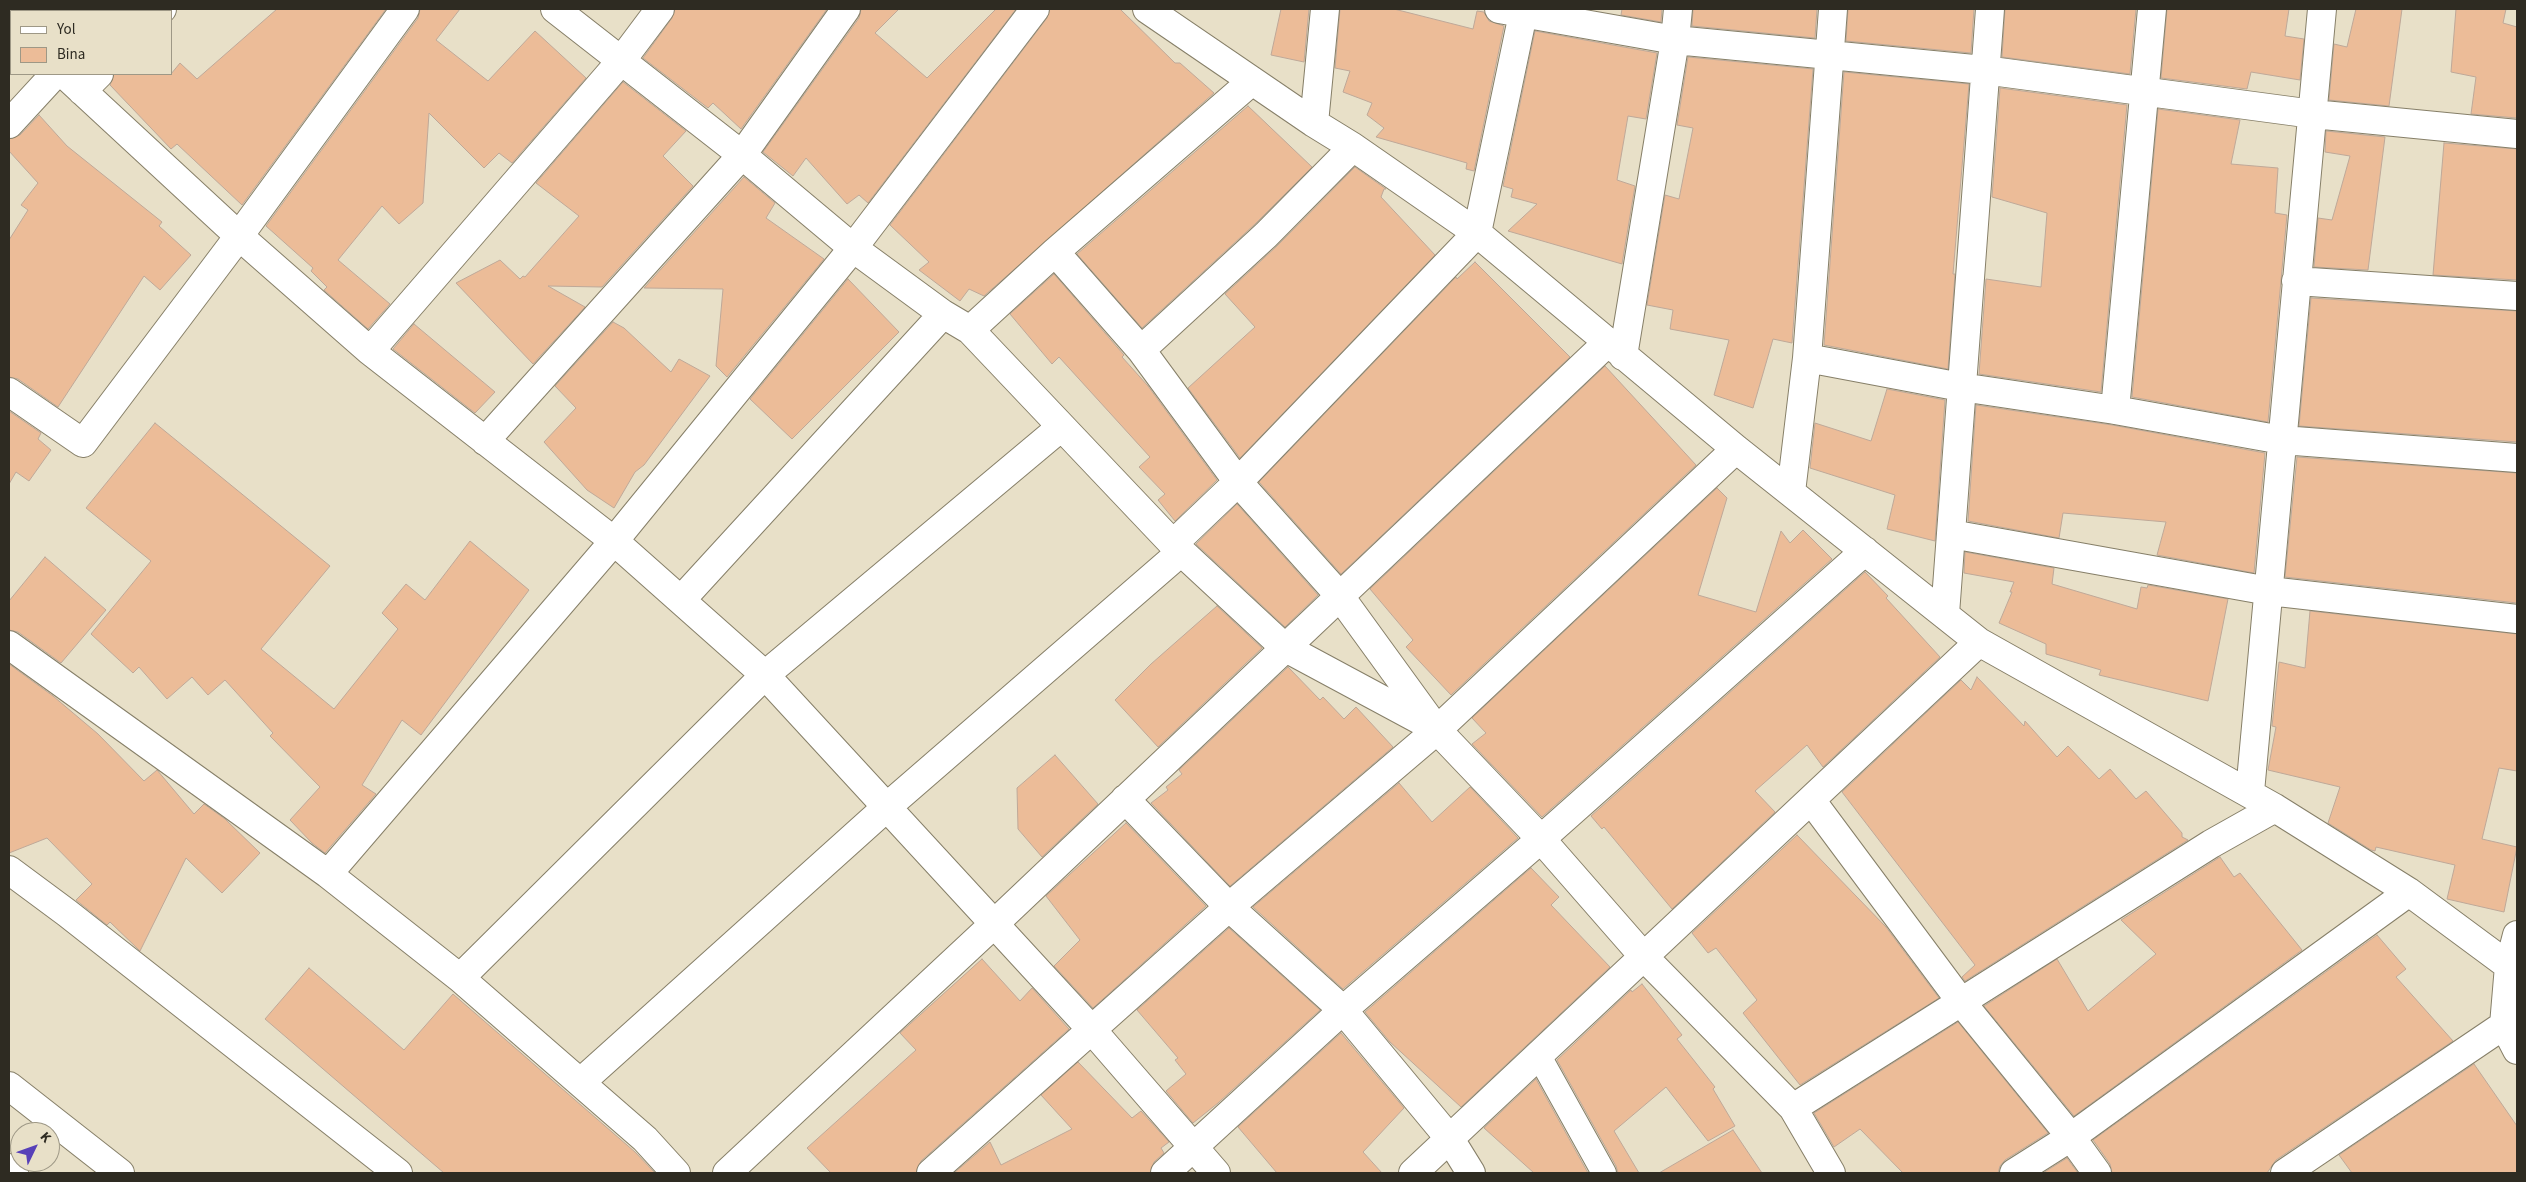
<!DOCTYPE html>
<html>
<head>
<meta charset="utf-8">
<style>
	body { margin:0 }
	#map { position:relative; width:2526px; height:1182px; overflow:hidden; background:#e8e0c8; font-family:"Source Sans 3",sans-serif }
	canvas { display:block }
	.frame { position:absolute; inset:0; border:10px solid #2e2b22; pointer-events:none }
	.legend { position:absolute; left:10px; top:10px; width:162px; height:65px; box-sizing:border-box; background:#e8e0c8; border:1px solid #9e9886; margin:0; padding:6px 9px; list-style:none; font-size:15px; color:#2e2b22 }
	.legend li { display:flex; align-items:center; gap:10px; height:25px }
	.legend b { width:25px; border:1px solid #9e9886 }
	.north { position:absolute; left:10px; top:1122px; width:50px; height:50px; box-sizing:border-box; background:#e8e0c8; border:1px solid #9e9886; border-radius:50%; rotate:48deg; font-size:14px; font-weight:700; line-height:20px; text-align:center; color:#2e2b22 }
	.north::after { content:''; display:block; margin:auto; width:18px; height:22px; background:#5740b8; clip-path:polygon(50% 0,100% 100%,50% 72%,0 100%) }
</style>
</head>
<body>
<div id="map">
<canvas width="2526" height="1182"></canvas>
<div class="frame"></div>
<ul class="legend">
<li><b style="height:6px;background:#fff"></b>Yol</li>
<li><b style="height:14px;background:#ecbc98"></b>Bina</li>
</ul>
<div class="north">K</div>
</div>
<script>
const ctx = document.querySelector('canvas').getContext('2d');
ctx.lineJoin = 'round';
function paint(path, color) { ctx.fillStyle = color; ctx.fill(path, 'evenodd'); }
const toPath = rows => new Path2D(rows.map(r => 'M' + r).join(''));
function trace(path, color, width, dash) { ctx.strokeStyle = color; ctx.lineWidth = width; ctx.lineCap = dash ? 'butt' : 'round'; ctx.setLineDash(dash || []); ctx.stroke(path); }
const building = toPath([
	[277,9,386,9,242,205,177,144,171,149,110,85,114,74,171,74,180,63,197,79,277,9],
	[420,9,460,9,436,40,488,81,535,31,586,78,512,163,499,153,484,168,429,113,423,203,399,224,382,206,338,260,390,304,368,329,324,290,327,287,311,271,313,268,266,226,418,18,420,9],
	[675,9,827,9,741,129,713,103,708,108,643,58,672,18,675,9],
	[861,9,899,9,875,33,927,78,996,9,1016,9,868,203,859,195,847,204,806,158,793,176,763,152,859,18,861,9],
	[1050,9,1120,9,1175,63,1180,63,1214,93,984,296,969,289,960,301,919,270,929,262,890,225,1047,18,1050,9],
	[1281,9,1309,9,1304,62,1271,55,1281,9],
	[1340,9,1394,9,1473,29,1477,11,1484,12,1489,21,1504,26,1474,171,1466,169,1467,163,1376,137,1384,128,1367,115,1372,103,1343,92,1350,71,1335,68,1340,9],
	[1622,9,1662,9,1661,22,1621,15,1622,9],
	[1693,9,1817,9,1815,38,1692,26,1693,9],
	[1848,9,1974,9,1971,53,1846,41,1848,9],
	[2005,9,2136,9,2130,74,2002,57,2005,9],
	[2167,9,2289,9,2285,36,2304,39,2300,80,2251,72,2247,89,2161,78,2167,9],
	[2356,9,2402,9,2389,106,2329,100,2334,44,2347,47,2356,9],
	[2456,9,2506,9,2503,23,2517,27,2517,118,2471,114,2476,77,2451,72,2456,9],
	[1535,31,1657,53,1646,119,1628,116,1617,180,1635,186,1622,264,1508,231,1537,204,1511,197,1513,189,1503,186,1535,31],
	[1688,57,1813,69,1792,343,1773,339,1753,408,1714,395,1729,340,1670,329,1673,310,1647,305,1665,195,1679,199,1693,128,1677,125,1688,57],
	[1844,72,1969,84,1953,274,1955,274,1948,369,1824,345,1844,72],
	[623,82,686,131,663,156,693,186,602,287,548,286,585,307,533,364,456,283,500,260,520,279,523,276,525,277,579,216,536,183,623,82],
	[2000,88,2127,105,2101,392,1979,374,1986,279,2041,287,2047,213,1992,197,2000,88],
	[1248,106,1312,167,1255,224,1142,328,1077,254,1248,106],
	[2158,109,2240,120,2231,164,2278,168,2275,213,2287,215,2268,422,2132,397,2158,109],
	[39,115,67,146,162,222,159,226,191,255,160,290,144,276,58,407,18,379,9,377,9,240,28,210,21,205,38,183,9,151,9,139,20,135,39,115],
	[2326,131,2385,137,2368,270,2314,267,2318,218,2332,220,2350,156,2325,152,2326,131],
	[2444,143,2517,149,2517,280,2433,275,2444,143],
	[1355,167,1386,189,1384,189,1381,197,1435,255,1240,458,1188,388,1255,327,1225,294,1277,246,1355,167],
	[744,177,775,203,766,218,824,259,727,377,716,366,723,289,644,288,744,177],
	[1475,262,1570,357,1341,574,1259,482,1456,277,1457,279,1475,262],
	[1054,274,1124,355,1122,357,1148,386,1217,480,1175,521,1158,500,1165,494,1139,467,1150,457,1059,357,1052,364,1010,314,1054,274],
	[848,279,899,332,792,439,750,399,848,279],
	[2311,298,2517,311,2517,442,2299,426,2311,298],
	[613,322,624,328,671,372,679,359,710,376,644,465,635,472,614,508,587,490,544,442,576,408,555,386,613,322],
	[414,324,495,392,475,413,393,349,414,324],
	[1605,366,1696,465,1451,695,1406,647,1413,640,1370,589,1605,366],
	[1887,389,1945,400,1935,541,1887,529,1895,495,1810,468,1815,423,1871,441,1887,389],
	[1976,405,2112,425,2265,453,2254,573,2157,555,2166,522,2063,513,2059,538,1968,521,1976,405],
	[9,411,41,433,38,439,51,450,29,481,16,472,9,484,9,411],
	[155,423,330,566,261,649,334,709,398,629,382,613,406,584,425,600,470,541,529,590,421,735,402,720,362,785,376,794,325,853,312,843,290,820,320,787,270,736,273,733,225,680,208,695,192,677,167,699,139,667,133,673,91,634,151,561,86,508,155,423],
	[2297,457,2517,473,2517,603,2285,577,2297,457],
	[1717,488,1727,498,1698,595,1756,612,1781,531,1790,543,1803,530,1832,559,1542,817,1472,744,1486,733,1472,718,1717,488],
	[1237,504,1318,595,1285,627,1196,544,1237,504],
	[1965,552,2054,568,2052,584,2137,609,2141,587,2147,588,2148,585,2228,599,2208,701,2099,675,2101,670,2046,654,2046,644,1999,623,2012,592,2010,592,2014,582,1964,573,1965,552],
	[45,557,106,610,61,663,18,632,9,630,9,601,45,557],
	[1865,572,1888,596,1886,598,1940,657,1823,767,1807,745,1755,791,1775,812,1672,909,1604,827,1602,829,1591,816,1865,572],
	[1217,606,1262,648,1158,747,1115,700,1151,664,1217,606],
	[2310,611,2517,634,2517,771,2499,768,2482,839,2517,847,2504,912,2447,899,2455,865,2376,847,2375,851,2371,850,2328,823,2340,787,2268,770,2276,727,2272,726,2279,662,2305,668,2310,611],
	[9,664,53,696,98,734,144,781,157,770,194,814,204,804,225,819,260,853,222,893,186,858,140,951,110,922,107,925,76,900,92,884,47,838,9,853,9,664],
	[1288,667,1320,700,1323,697,1344,719,1356,707,1393,747,1230,886,1151,803,1168,790,1166,787,1182,774,1179,770,1288,667],
	[1977,677,2024,726,2025,721,2057,757,2068,746,2099,779,2110,769,2136,799,2146,791,2182,833,2182,837,2188,840,1965,981,1962,977,1975,965,1842,792,1961,680,1971,690,1977,677],
	[1055,755,1098,804,1042,857,1018,829,1017,788,1055,755],
	[1399,783,1432,822,1470,787,1518,838,1343,989,1253,907,1399,783],
	[1126,823,1206,906,1093,1008,1054,966,1080,940,1046,896,1126,823],
	[1797,835,1886,927,1939,998,1800,1085,1743,1013,1757,1000,1716,948,1708,953,1692,933,1797,835],
	[2220,857,2234,877,2240,873,2302,950,2074,1116,1984,1006,2057,959,2088,1011,2156,954,2121,920,2220,857],
	[1531,868,1559,897,1551,905,1610,967,1461,1107,1390,1042,1365,1012,1531,868],
	[1229,928,1320,1010,1218,1103,1193,1123,1166,1091,1186,1074,1175,1060,1178,1058,1137,1010,1229,928],
	[2377,935,2406,969,2396,977,2453,1041,2276,1160,2267,1173,2112,1173,2110,1164,2093,1140,2377,935],
	[982,959,1020,1001,1032,988,1069,1029,921,1161,916,1173,831,1173,807,1148,916,1050,900,1033,982,959],
	[309,968,404,1050,453,994,635,1152,655,1173,444,1173,265,1019,309,968],
	[1642,984,1682,1035,1677,1039,1715,1087,1713,1089,1735,1126,1708,1141,1666,1087,1614,1131,1639,1173,1618,1173,1616,1166,1557,1060,1631,990,1632,992,1642,984],
	[1958,1022,2048,1133,2005,1160,2000,1166,1998,1173,1903,1173,1860,1129,1834,1147,1814,1113,1958,1022],
	[1341,1033,1404,1108,1363,1152,1382,1173,1277,1173,1238,1127,1341,1033],
	[1078,1062,1132,1118,1141,1111,1169,1142,1161,1148,1164,1153,1154,1162,1150,1173,954,1173,990,1142,1001,1165,1072,1129,1041,1095,1078,1062],
	[2474,1064,2517,1126,2517,1173,2352,1173,2339,1155,2474,1064],
	[1536,1079,1588,1173,1534,1173,1484,1128,1536,1079],
	[1733,1130,1762,1173,1659,1173,1733,1130],
	[2067,1158,2078,1173,2043,1173,2067,1158]
]);
const service = toPath([
	[1539,1056,1604,1173],
	[9,1166,16,1173]
]);
const minor = toPath([
	[15,9,16,11],
	[555,9,742,155,853,248,943,314,970,330,1173,544,1284,647,1431,726],
	[1147,9,1314,123,1353,147,1477,233,1736,449,1979,642,2275,808,2409,892,2509,966],
	[1499,9,1675,40,1984,70,2313,114,2517,134],
	[160,11,162,9],
	[64,74,239,236,370,351,614,541,765,675,1092,1030,1216,1173],
	[82,91,99,74],
	[1314,123,1325,9],
	[9,124,55,74],
	[1055,252,1141,350,1238,482,1339,595,1437,730,1541,839,1645,958,1793,1108,1831,1173],
	[2296,281,2517,296],
	[970,330,1055,252,1252,81],
	[1141,350,1266,235,1353,147],
	[370,351,621,61,660,9],
	[1623,356,1675,40,1678,9],
	[1807,358,1961,387,2115,410,2282,440,2517,458],
	[9,392,83,443,239,236,405,9],
	[2115,410,2152,9],
	[485,441,742,155,846,9],
	[1791,492,1807,358,1833,9],
	[1951,534,2269,591,2517,619],
	[1173,544,1238,482,1477,233,1524,9],
	[681,600,943,314],
	[1945,614,1990,9],
	[9,645,328,874,460,978,645,1139,676,1173],
	[2250,792,2322,9],
	[1125,799,1229,907,1343,1010,1450,1139,1471,1173],
	[1811,800,1962,1003,2071,1137,2097,1173],
	[9,870,67,913,398,1173],
	[328,874,614,541,853,248,1035,9],
	[2517,935,2509,966,2504,1025,2517,1050],
	[460,978,765,675,1060,428],
	[581,1082,888,806,1181,552],
	[9,1086,120,1173],
	[1793,1108,2211,844,2275,808],
	[727,1173,994,924,1607,343],
	[931,1173,1229,907,1437,730,1736,449],
	[1165,1173,1343,1010,1541,839,1865,551],
	[1413,1173,1979,642],
	[2014,1173,2071,1137,2409,892],
	[2285,1173,2504,1025]
]);
paint(building, '#ecbc98');
trace(building, '#bea898', 1);
trace(service, '#867f68', 26);
trace(minor, '#867f68', 30);
trace(service, '#fff', 24);
trace(minor, '#fff', 28);
</script>
</body>
</html>
